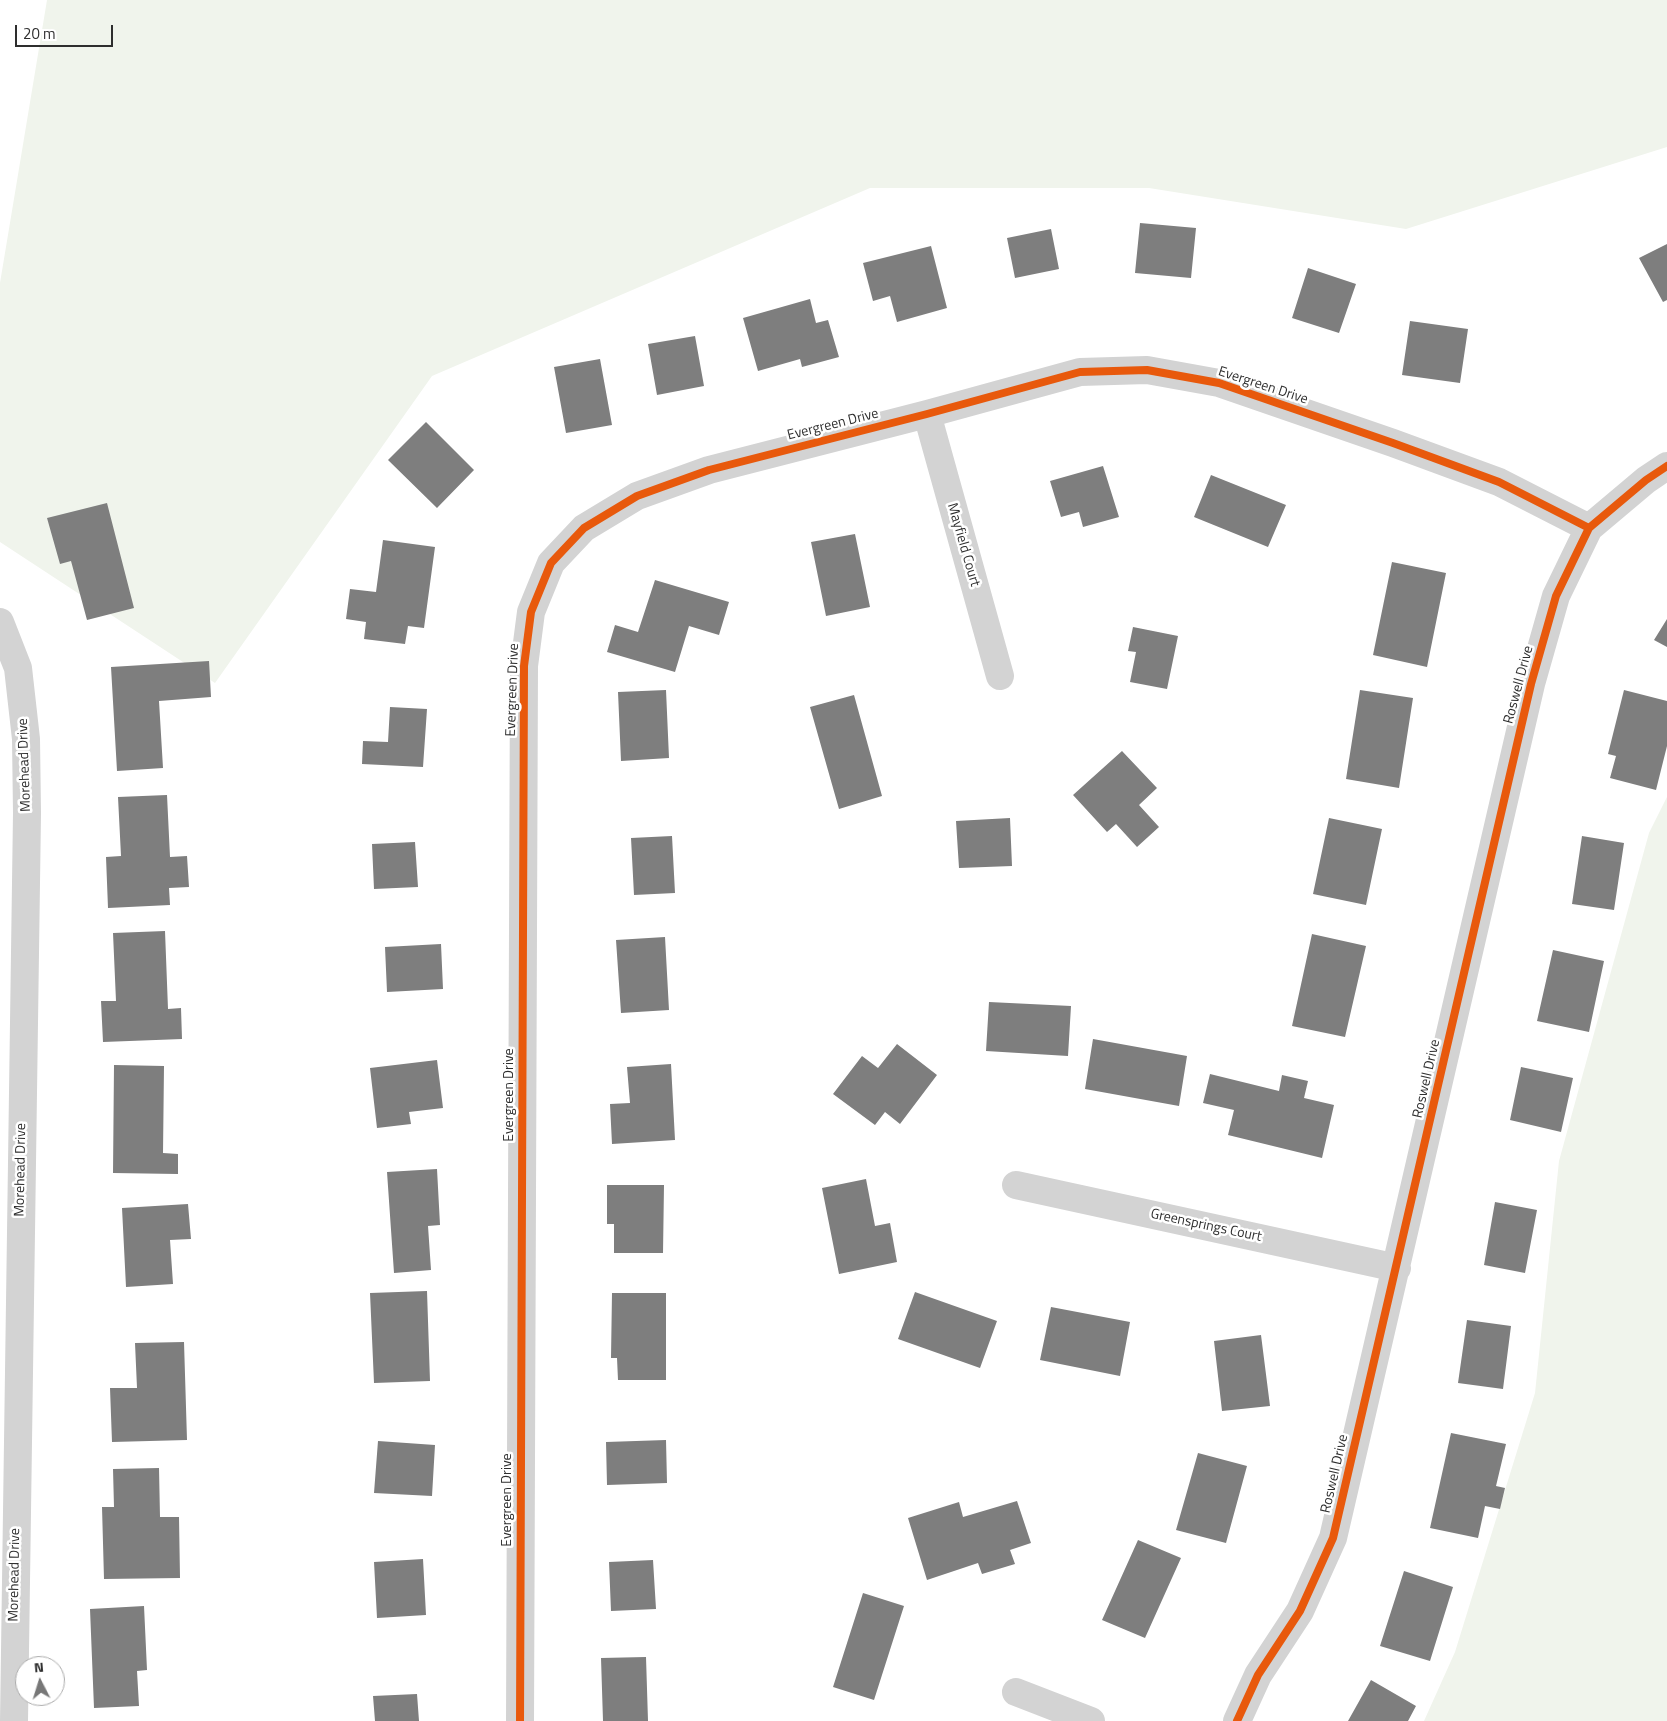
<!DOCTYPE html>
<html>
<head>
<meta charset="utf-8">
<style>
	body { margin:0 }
	#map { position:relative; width:1667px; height:1721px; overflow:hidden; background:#fff; font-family:"Titillium Web",sans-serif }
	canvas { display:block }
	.north { position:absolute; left:15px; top:1656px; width:50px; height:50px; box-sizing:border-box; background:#fff; border:1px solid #ababab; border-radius:50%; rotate:355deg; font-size:14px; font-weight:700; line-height:20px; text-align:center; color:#2e2e2e }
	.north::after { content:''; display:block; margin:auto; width:18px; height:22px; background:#777; clip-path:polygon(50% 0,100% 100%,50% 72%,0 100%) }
	.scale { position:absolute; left:15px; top:25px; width:98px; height:22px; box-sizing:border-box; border:2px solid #2e2e2e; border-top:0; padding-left:6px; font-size:15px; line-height:18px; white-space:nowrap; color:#2e2e2e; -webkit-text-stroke:4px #fff; paint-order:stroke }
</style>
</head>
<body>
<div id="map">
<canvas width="1667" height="1721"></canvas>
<div class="north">N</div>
<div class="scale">20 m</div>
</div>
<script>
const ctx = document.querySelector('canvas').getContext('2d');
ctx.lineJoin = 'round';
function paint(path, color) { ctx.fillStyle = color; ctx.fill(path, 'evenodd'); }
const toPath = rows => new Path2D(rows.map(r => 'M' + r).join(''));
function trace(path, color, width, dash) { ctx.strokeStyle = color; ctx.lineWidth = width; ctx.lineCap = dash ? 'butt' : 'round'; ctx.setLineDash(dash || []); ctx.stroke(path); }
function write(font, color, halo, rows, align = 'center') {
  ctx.font = font + ' "Titillium Web",sans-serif'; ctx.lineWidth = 5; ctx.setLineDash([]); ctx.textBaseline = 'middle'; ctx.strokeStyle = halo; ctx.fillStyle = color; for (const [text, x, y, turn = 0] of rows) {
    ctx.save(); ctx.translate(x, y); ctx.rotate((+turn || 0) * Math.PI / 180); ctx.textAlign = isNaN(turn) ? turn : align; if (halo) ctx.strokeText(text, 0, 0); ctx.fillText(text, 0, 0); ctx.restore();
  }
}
const green = toPath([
	[47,0,1667,0,1667,147,1406,229,1149,188,870,188,432,376,215,683,0,542,0,283],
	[1667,797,1667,1721,1424,1721,1455,1652,1535,1393,1559,1161,1649,833]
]);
const building = toPath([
	[1140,223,1196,228,1191,278,1135,273],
	[1051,229,1059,269,1015,278,1007,238],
	[1667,244,1667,300,1663,302,1639,258],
	[931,246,947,308,897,322,890,296,873,301,863,263],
	[1308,268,1356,284,1339,333,1292,318],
	[810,299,816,323,828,320,839,357,802,367,800,359,758,371,743,318],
	[1410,321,1468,329,1460,383,1402,375],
	[695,336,704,386,657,395,648,344],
	[600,359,612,425,566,433,554,367],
	[426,422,474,470,437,508,388,460],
	[1103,466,1119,517,1083,527,1079,512,1061,517,1050,481],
	[1211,475,1286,505,1268,547,1194,517],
	[107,503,134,608,87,620,71,561,60,564,47,518],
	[855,534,870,607,826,616,811,542],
	[383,540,435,547,424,628,408,626,405,644,364,639,366,622,346,619,350,589,376,592],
	[1392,562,1446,573,1427,667,1373,655],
	[655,580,729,602,719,635,689,626,675,672,607,652,615,625,638,632],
	[1667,619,1667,647,1654,640],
	[1133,627,1178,636,1167,689,1130,682,1136,652,1128,651],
	[209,661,211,697,159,701,163,768,117,771,111,667],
	[666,690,669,758,621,761,618,692],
	[1360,690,1413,698,1399,788,1346,779],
	[1624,690,1667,701,1667,746,1656,790,1610,778,1616,756,1608,754],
	[854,695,882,796,839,809,810,707],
	[390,707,427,709,423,767,362,764,363,741,388,742],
	[1122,751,1157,788,1139,805,1159,827,1137,847,1116,824,1107,832,1073,795],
	[167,795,170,857,187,856,189,887,169,888,170,905,108,908,106,857,121,856,118,797],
	[1010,818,1012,866,959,868,956,821],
	[1329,818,1382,829,1366,905,1313,894],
	[672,836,675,893,634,895,631,838],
	[1582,836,1624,843,1614,910,1572,904],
	[415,842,418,887,374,889,372,844],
	[165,931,168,1009,181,1008,182,1039,103,1042,101,1001,116,1001,113,933],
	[1312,934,1366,946,1345,1037,1292,1026],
	[665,937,669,1010,621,1013,616,940],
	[441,944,443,989,387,992,385,947],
	[1553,950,1604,961,1589,1032,1537,1021],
	[989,1002,1071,1006,1068,1056,986,1051],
	[1093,1039,1187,1056,1179,1106,1085,1089],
	[897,1044,937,1075,900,1124,885,1112,875,1125,833,1094,862,1056,878,1068],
	[437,1060,443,1108,409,1112,411,1124,377,1128,370,1068],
	[671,1064,675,1140,612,1144,610,1104,630,1103,627,1067],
	[114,1065,164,1066,163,1153,178,1154,178,1174,113,1173],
	[1521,1067,1573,1078,1561,1132,1510,1120],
	[1210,1074,1279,1091,1282,1075,1308,1081,1304,1098,1334,1105,1322,1158,1228,1135,1234,1110,1203,1103],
	[437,1169,440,1225,428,1226,431,1270,394,1273,387,1172],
	[866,1179,875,1226,890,1223,897,1262,839,1274,822,1188],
	[607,1185,664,1185,663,1253,614,1253,614,1224,607,1224],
	[1495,1202,1537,1210,1525,1273,1484,1265],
	[188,1204,191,1239,170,1240,173,1284,126,1287,122,1208],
	[427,1291,430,1381,374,1383,370,1293],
	[915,1292,997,1321,980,1368,898,1339],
	[612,1293,666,1293,666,1380,618,1380,617,1358,611,1358],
	[1051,1307,1130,1322,1120,1376,1040,1360],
	[1467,1320,1511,1326,1503,1389,1458,1383],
	[1261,1335,1270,1406,1222,1411,1214,1341],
	[184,1342,187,1440,112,1442,110,1388,137,1388,135,1343],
	[1451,1433,1506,1444,1496,1486,1505,1488,1500,1509,1485,1506,1478,1538,1430,1528],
	[666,1440,667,1483,607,1485,606,1442],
	[378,1441,435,1445,432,1496,374,1493],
	[1198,1453,1247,1466,1226,1543,1176,1530],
	[159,1468,160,1517,179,1517,180,1578,104,1579,102,1507,114,1507,113,1469],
	[1017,1501,1031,1543,1010,1550,1015,1564,982,1574,978,1563,927,1580,908,1518,959,1502,963,1517],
	[1138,1540,1181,1558,1145,1638,1102,1620],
	[423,1559,426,1615,377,1618,374,1562],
	[653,1560,656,1609,611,1611,609,1562],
	[1404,1571,1453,1587,1430,1661,1380,1646],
	[863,1593,904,1606,874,1700,833,1687],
	[144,1606,147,1670,137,1671,139,1706,94,1708,90,1609],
	[646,1657,648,1721,603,1721,601,1658],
	[1371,1680,1416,1706,1408,1721,1348,1721],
	[417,1694,419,1721,375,1721,373,1696]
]);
const minor = toPath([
	[927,414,1000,676],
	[0,622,18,668,26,739,27,813,14,1721],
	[1016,1185,1397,1268],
	[1016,1692,1091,1721],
	[520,1721,524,666,531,612,551,563,584,528,637,496,709,470,927,414,1080,372,1147,370,1219,383,1393,443,1499,482,1589,528],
	[1237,1721,1258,1675,1300,1611,1333,1538,1531,684,1556,596,1589,528,1646,480,1667,466]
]);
const cycleway = toPath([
	[520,1721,524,666,531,612,551,563,584,528,637,496,709,470,927,414,1080,372,1147,370,1219,383,1393,443,1499,482,1589,528],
	[1237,1721,1258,1675,1300,1611,1333,1538,1531,684,1556,596,1589,528,1646,480,1667,466]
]);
const streetNames = [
	["Evergreen Drive",1263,386,18],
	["Evergreen Drive",833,425,-14],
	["Mayfield Court",963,545,74],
	["Roswell Drive",1519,685,-75],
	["Evergreen Drive",513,690,-88],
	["Morehead Drive",25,765,-92],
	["Roswell Drive",1427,1079,-77],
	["Evergreen Drive",510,1095,-90],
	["Morehead Drive",21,1170,-89],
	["Greensprings Court",1206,1226,12],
	["Roswell Drive",1335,1474,-77],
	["Evergreen Drive",508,1500,-90],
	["Morehead Drive",15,1575,-89]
];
paint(green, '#f0f4ec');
paint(building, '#7e7e7e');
trace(minor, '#d3d3d3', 28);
trace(cycleway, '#e8590c', 8);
write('14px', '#2e2e2e', '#fff', streetNames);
</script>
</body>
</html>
